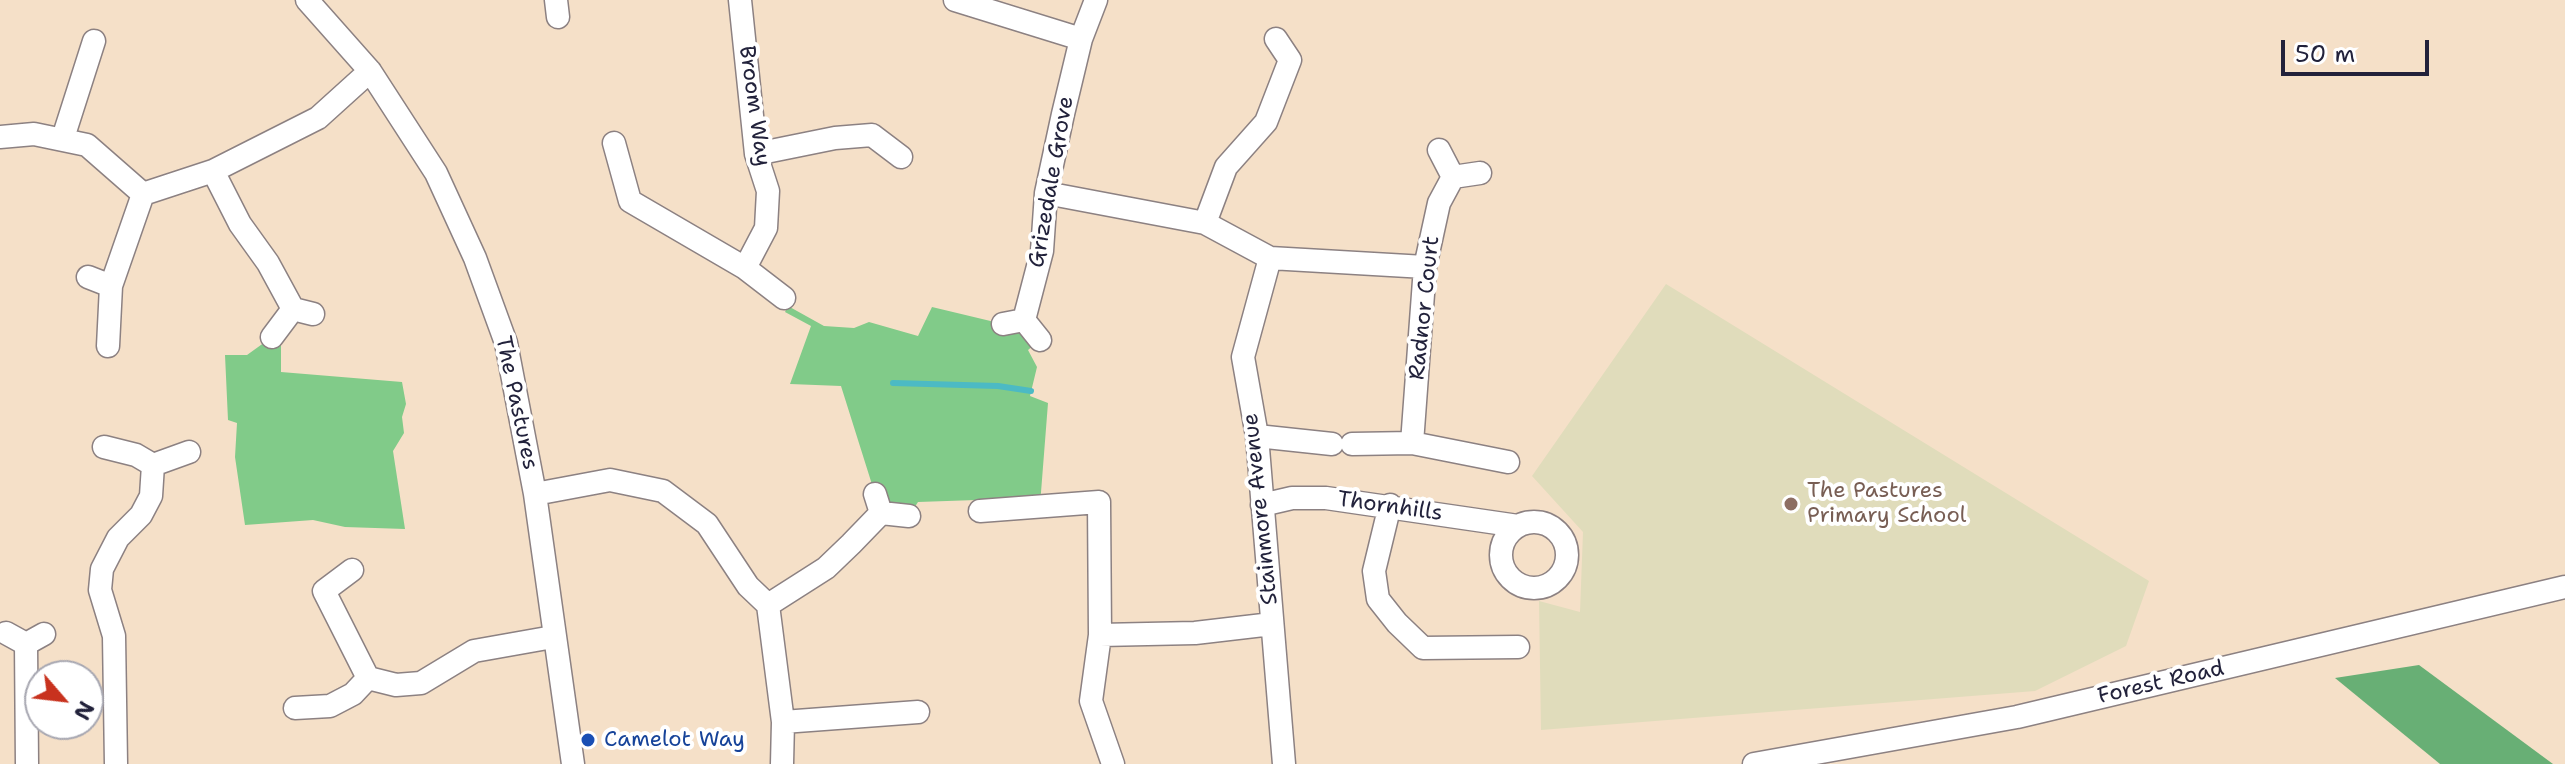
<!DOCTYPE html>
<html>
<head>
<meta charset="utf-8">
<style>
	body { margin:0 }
	#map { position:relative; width:2565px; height:764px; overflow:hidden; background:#f5e0c8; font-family:"Shantell Sans",sans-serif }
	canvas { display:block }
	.north { position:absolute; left:24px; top:660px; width:80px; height:80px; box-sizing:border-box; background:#fff; border:2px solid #a7a7b1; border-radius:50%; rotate:118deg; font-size:22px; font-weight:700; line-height:32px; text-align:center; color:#22223b }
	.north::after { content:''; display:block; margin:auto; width:28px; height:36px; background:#c8321e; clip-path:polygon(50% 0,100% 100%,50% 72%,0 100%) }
	.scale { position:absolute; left:2281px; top:40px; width:148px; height:36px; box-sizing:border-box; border:4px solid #22223b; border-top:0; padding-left:10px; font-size:24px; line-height:28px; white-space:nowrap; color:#22223b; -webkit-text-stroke:6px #fff; paint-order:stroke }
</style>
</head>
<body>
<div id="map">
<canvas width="2565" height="764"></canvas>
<div class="north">N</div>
<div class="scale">50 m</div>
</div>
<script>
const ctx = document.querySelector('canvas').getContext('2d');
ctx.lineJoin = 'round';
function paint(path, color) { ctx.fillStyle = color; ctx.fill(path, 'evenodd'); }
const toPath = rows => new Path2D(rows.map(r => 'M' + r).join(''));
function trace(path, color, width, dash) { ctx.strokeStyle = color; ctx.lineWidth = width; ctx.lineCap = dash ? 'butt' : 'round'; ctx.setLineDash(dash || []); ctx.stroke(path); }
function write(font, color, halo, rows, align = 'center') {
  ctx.font = font + ' "Shantell Sans",sans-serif'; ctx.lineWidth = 8; ctx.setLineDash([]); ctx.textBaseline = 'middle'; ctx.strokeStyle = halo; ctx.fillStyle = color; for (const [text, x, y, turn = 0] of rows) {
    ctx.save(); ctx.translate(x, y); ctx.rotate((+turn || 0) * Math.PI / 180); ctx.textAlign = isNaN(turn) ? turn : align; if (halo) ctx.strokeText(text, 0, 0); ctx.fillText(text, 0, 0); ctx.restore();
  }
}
const built = toPath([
	[1666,284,2149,581,2126,646,2035,691,1541,730,1539,601,1580,612,1583,532,1532,476]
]);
const green = toPath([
	[788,306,824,326,854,328,869,322,918,336,932,307,1003,324,1040,340,1028,350,1037,367,1030,396,1048,403,1040,505,980,511,976,500,918,502,909,516,875,494,841,386,790,384,811,326,785,312],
	[272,337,281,340,281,372,402,382,406,404,402,417,404,433,393,451,405,529,345,527,313,520,245,525,235,457,237,423,228,420,225,355,247,355]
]);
const forest = toPath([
	[2419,665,2553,764,2440,764,2335,678]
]);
const stream = toPath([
	[893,383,998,386,1031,391]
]);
const minor = toPath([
	[307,0,370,71,436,173,475,258,506,343,535,494,573,764],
	[556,0,558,17],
	[955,0,1081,39],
	[0,137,34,134,87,145,143,194,213,171,318,118,370,71],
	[63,138,94,41],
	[614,143,630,201,745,268,766,228,768,191,756,154,740,0],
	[1439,150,1453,177],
	[756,154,835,138,872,135,901,157],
	[213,171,240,224,268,263,293,309,272,337],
	[1453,177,1480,173],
	[1046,193,1205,223,1270,258,1425,267],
	[1205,223,1226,167,1266,122,1290,60,1276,39],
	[1270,258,1243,357,1257,436,1284,764],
	[745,268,784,298],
	[88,277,111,286],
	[293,309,313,314],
	[1024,320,1042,251,1046,193,1063,114,1081,39,1096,0],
	[1024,320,1040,340],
	[1003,324,1024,320],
	[108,346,111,286,143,194],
	[1257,436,1332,444],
	[1412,443,1425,267,1439,203,1453,177],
	[1352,444,1412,443,1508,462],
	[104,447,136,455,153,465],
	[153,465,189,452],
	[535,494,610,480,663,491,707,524,748,586,768,605,783,722,782,764],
	[1262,505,1292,498,1326,498,1518,526],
	[1390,505,1374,571,1378,599,1397,623,1423,648,1518,647],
	[980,511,1099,502,1100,635],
	[881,513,909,516],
	'1501 555a33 33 0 1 1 66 0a33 33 0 1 1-66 0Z',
	[352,570,324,591,368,678],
	[768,605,826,568,851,544,881,513,875,494],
	[6,633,26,644],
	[26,644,27,764],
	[26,644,44,634],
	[295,708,330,706,353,694,368,678,396,685,421,683,474,651,553,637],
	[783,722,918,712],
	[116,764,114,636,100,590,102,569,118,538,141,515,151,496,153,465],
	[1113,764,1091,701,1100,635,1195,633,1272,624],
	[1754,764,2017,717,2565,587]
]);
const markers = [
	[1791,504,8,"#8d6e63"],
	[588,740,8,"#1a4fb4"]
];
const streetNames = [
	["Broom Way",754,106,82],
	["Grizedale Grove",1052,182,-80],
	["Radnor Court",1425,308,-84],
	["The Pastures",516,403,78],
	["Thornhills",1390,507,8],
	["Stainmore Avenue",1261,509,-96],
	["Forest Road",2161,683,-13]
];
const educationNames = [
	["The Pastures",1807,491],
	["Primary School",1807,516]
];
const transitNames = [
	["Camelot Way",604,740]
];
paint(built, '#e0dcbb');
paint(green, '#81cb89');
paint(forest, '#68af75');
trace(stream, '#4cbac4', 6);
trace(minor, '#8c8182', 25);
trace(minor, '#fff', 22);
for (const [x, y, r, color] of markers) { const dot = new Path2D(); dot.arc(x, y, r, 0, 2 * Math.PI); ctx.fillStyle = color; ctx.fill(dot); trace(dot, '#fff', 3); }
write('22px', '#22223b', '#fff', streetNames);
write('22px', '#785e54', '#fff', educationNames, 'left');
write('22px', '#164399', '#fff', transitNames, 'left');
</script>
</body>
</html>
